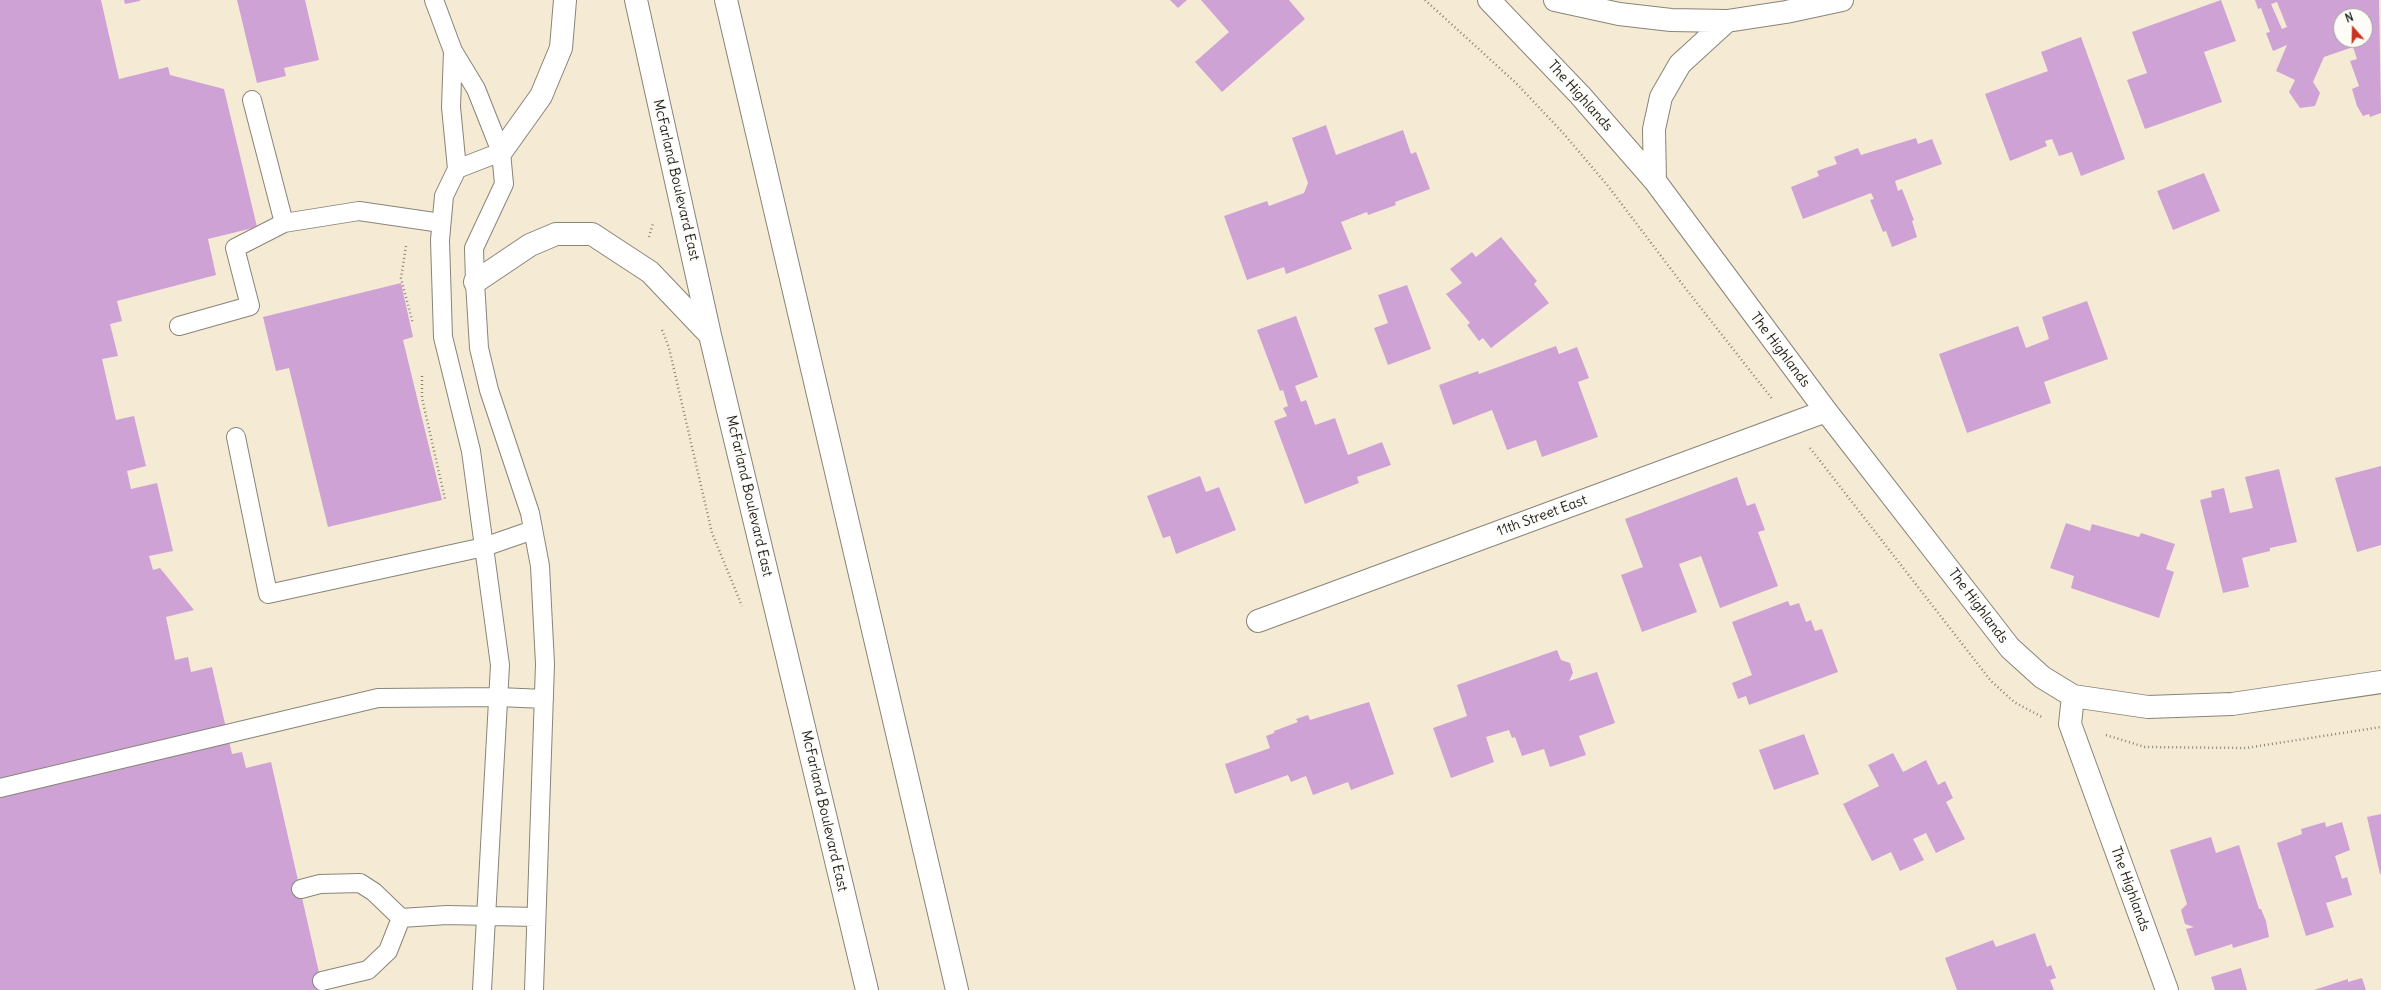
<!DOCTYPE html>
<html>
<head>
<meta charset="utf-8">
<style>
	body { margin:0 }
	#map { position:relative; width:2381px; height:990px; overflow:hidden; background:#f5ebd5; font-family:Delius,sans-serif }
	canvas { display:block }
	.north { position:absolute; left:2333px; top:8px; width:40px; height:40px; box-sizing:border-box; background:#fdfcf7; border:1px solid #a3a29f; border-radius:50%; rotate:340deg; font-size:11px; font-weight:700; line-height:16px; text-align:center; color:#1c1c1c }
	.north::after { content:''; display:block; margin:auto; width:14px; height:18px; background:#c8321e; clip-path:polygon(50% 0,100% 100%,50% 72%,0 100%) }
</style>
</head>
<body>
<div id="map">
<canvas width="2381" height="990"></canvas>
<div class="north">N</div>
</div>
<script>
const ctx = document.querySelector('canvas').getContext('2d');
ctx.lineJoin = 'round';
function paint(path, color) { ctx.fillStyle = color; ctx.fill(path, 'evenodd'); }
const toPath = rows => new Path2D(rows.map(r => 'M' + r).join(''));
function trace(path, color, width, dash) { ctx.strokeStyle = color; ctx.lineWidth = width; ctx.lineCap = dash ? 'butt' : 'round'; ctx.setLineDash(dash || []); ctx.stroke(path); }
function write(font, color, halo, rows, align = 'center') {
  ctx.font = font + ' Delius,sans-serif'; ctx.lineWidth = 3; ctx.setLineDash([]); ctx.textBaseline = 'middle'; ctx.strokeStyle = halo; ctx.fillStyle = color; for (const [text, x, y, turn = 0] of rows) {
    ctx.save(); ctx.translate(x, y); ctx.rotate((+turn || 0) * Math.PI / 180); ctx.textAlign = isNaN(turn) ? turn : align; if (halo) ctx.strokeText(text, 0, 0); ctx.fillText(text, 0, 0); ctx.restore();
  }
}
const building = toPath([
	[0,0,101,0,119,79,168,67,170,75,224,89,257,227,208,239,216,275,117,301,122,321,110,324,118,356,102,359,116,420,134,416,146,466,127,471,131,489,157,483,173,551,149,556,153,570,160,568,194,610,166,617,175,660,188,657,191,672,212,667,232,754,242,752,246,768,271,762,323,990,0,990],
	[124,0,140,0,140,1,125,4],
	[237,0,305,0,319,60,284,68,286,76,257,83],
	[1170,0,1187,0,1178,8],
	[1201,0,1289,0,1305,19,1222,92,1195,62,1229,32],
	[2221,0,2236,41,2204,52,2222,102,2145,129,2127,80,2147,73,2132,32],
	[2255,0,2379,0,2381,113,2370,117,2369,114,2363,116,2357,106,2352,89,2359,86,2350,61,2357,59,2353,47,2324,57,2313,82,2320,93,2315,106,2300,108,2289,92,2295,80,2276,71,2287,45,2273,51,2266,33,2270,32,2261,8,2258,9],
	[2277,2,2287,27,2282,29,2271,4],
	[2341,16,2365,16,2365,40,2341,40],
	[2081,37,2125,159,2081,176,2072,152,2059,156,2052,139,2045,141,2047,146,2010,161,1985,94,2048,71,2041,52],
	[1326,125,1336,155,1403,130,1411,154,1416,152,1430,189,1395,202,1396,205,1368,215,1367,212,1341,222,1352,249,1286,274,1284,267,1247,280,1224,216,1267,201,1269,206,1304,193,1308,183,1292,138],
	[1916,138,1918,144,1932,139,1942,164,1895,181,1898,191,1902,189,1914,220,1912,221,1917,237,1892,247,1886,231,1883,232,1870,200,1874,199,1871,193,1803,219,1791,187,1819,176,1817,171,1837,164,1834,157,1858,148,1861,155],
	[2204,173,2220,211,2173,230,2157,191],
	[1501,237,1537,281,1534,284,1549,303,1491,348,1483,338,1479,341,1467,325,1470,323,1446,294,1462,283,1450,269,1472,252,1476,257],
	[401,283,413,337,403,340,442,500,328,527,289,368,276,371,263,317],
	[1407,285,1431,349,1388,365,1374,328,1388,323,1378,295],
	[2087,301,2108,359,2044,382,2051,403,1967,433,1939,354,2018,326,2026,348,2049,339,2042,317],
	[1296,316,1318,377,1295,386,1301,402,1306,400,1315,425,1335,418,1348,455,1382,442,1391,465,1357,477,1359,483,1305,504,1274,421,1287,416,1283,408,1288,406,1283,390,1280,391,1257,330],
	[1556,346,1559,354,1577,347,1589,378,1578,382,1598,437,1542,457,1536,440,1507,450,1492,410,1453,425,1439,385,1478,371,1479,374],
	[2381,466,2381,545,2357,552,2335,478],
	[2279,469,2297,542,2270,548,2270,551,2242,558,2249,587,2223,593,2200,500,2212,497,2211,491,2224,488,2230,513,2253,508,2245,477],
	[1200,476,1206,492,1219,487,1236,530,1176,554,1170,536,1163,538,1147,496],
	[1737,477,1747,506,1755,503,1765,530,1758,532,1778,586,1720,608,1701,556,1679,564,1697,612,1642,632,1621,575,1643,567,1625,519],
	[2066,523,2090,531,2092,524,2139,537,2141,533,2175,544,2166,569,2174,572,2159,618,2071,588,2074,576,2050,568],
	[1788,601,1790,606,1799,603,1806,622,1811,620,1815,631,1822,629,1838,672,1749,705,1746,696,1738,699,1732,683,1752,675,1732,622],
	[1557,650,1561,660,1570,663,1573,673,1569,681,1597,672,1615,723,1579,736,1586,755,1550,767,1544,749,1522,756,1515,737,1512,738,1509,730,1486,737,1494,762,1451,778,1433,728,1467,716,1457,685],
	[1369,702,1394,774,1351,790,1348,782,1313,795,1306,776,1291,782,1288,775,1235,794,1225,764,1270,748,1266,736,1274,733,1274,731,1298,722,1296,719,1308,715,1310,720],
	[1804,734,1819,774,1774,790,1759,750],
	[1893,753,1903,772,1926,760,1938,785,1945,781,1953,798,1946,802,1965,839,1936,853,1926,833,1913,839,1924,860,1900,871,1891,852,1872,861,1843,804,1879,786,1868,765],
	[2381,814,2381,874,2380,874,2367,817],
	[2325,822,2326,827,2342,822,2350,850,2335,856,2342,879,2347,877,2352,895,2326,903,2334,927,2306,936,2277,843,2302,834,2301,829],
	[2211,837,2216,853,2239,845,2259,909,2261,909,2266,921,2269,937,2233,948,2232,944,2195,956,2186,929,2194,927,2185,924,2181,910,2187,904,2170,850],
	[2035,933,2047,967,2051,965,2056,978,2050,980,2054,990,1957,990,1945,958,1993,940,1996,947],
	[2241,968,2247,990,2215,990,2211,977],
	[2362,978,2366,990,2314,990,2348,979,2348,982]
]);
const path = toPath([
	[1425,0,1516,83,1564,134,1608,186,1686,289,1773,400],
	[649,237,653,223],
	[406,246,401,278,413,324],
	[662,330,669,348,712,533,742,606],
	[422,376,422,398,445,499],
	[1810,448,1991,681,2014,702,2042,717],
	[2106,735,2145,747,2246,748,2381,727]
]);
const lane = toPath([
	[434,0,453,51,476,89,501,152,504,184,474,248,475,282,479,348,489,390,530,513,540,566,545,664,534,990],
	[453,51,451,107,457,169],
	[252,100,284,223],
	[179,326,250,306,235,248,284,223,359,211,441,223],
	[236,437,268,594,484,547,533,530],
	[0,788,378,698,499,697,544,699],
	[301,889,320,884,360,883,374,892,401,918,447,915,536,917],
	[322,981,368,970,388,951,401,918],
	[482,990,500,665,471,451,443,337,440,240,444,196,457,169,501,152]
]);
const street = toPath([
	[1489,0,1580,95,1655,181,1826,411,2010,648,2042,677,2073,696,2070,724,2167,990],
	[1555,0,1619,14,1671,20,1727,21,1786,12,1842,0],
	[1655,181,1654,129,1661,97,1680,64,1727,21],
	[1258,621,1826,411],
	[2073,696,2148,707,2232,704,2381,682]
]);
const highway = toPath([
	[636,0,710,335,867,990],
	[726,0,957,990],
	[501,152,541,96,561,48,565,0],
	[475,282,530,245,556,234,592,234,650,272,710,335]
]);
const streetNames = [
	["The Highlands",1580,96,48],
	["McFarland Boulevard East",676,180,77],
	["The Highlands",1780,350,53],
	["McFarland Boulevard East",749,496,77],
	["11th Street East",1542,516,-20],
	["The Highlands",1978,606,53],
	["McFarland Boulevard East",824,811,77],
	["The Highlands",2130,889,70]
];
paint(building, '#cea2d5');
trace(lane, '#888478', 20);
trace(street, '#888478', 24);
trace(highway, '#888478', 24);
trace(path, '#888478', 2.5, [1, 3]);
trace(lane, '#fff', 18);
trace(street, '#fff', 22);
trace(highway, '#fff', 22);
write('14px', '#1c1c1c', '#fdfcf7', streetNames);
</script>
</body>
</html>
